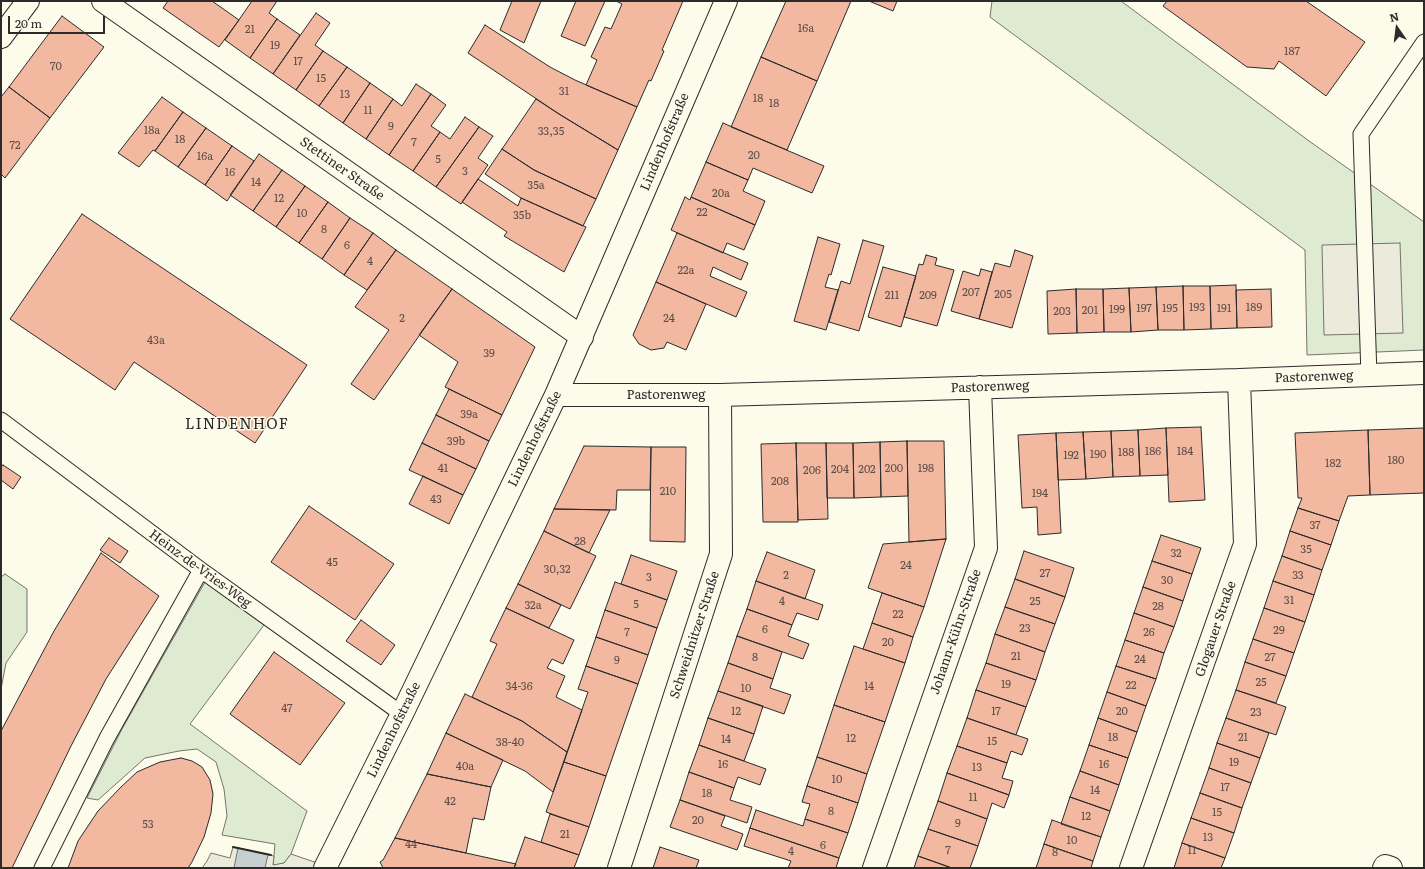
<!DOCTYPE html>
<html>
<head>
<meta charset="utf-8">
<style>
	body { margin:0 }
	#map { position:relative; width:1425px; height:869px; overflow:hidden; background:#fdfbea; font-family:Literata,serif }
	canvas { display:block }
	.frame { position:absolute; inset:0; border:2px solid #2b2b2b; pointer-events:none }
	.north { position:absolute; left:1377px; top:8px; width:40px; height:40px; -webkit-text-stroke:3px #fdfbea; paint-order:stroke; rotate:346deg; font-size:11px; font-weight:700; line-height:16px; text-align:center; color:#2b2b2b }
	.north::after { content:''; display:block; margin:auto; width:14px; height:18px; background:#2b2b2b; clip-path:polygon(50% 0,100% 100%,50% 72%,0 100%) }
	.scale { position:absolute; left:8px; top:16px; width:97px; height:18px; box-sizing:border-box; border:2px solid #2b2b2b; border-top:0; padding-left:5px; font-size:12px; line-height:14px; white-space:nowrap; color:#2b2b2b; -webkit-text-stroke:3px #fdfbea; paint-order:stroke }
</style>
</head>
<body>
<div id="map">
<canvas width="1425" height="869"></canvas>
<div class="frame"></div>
<div class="north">N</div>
<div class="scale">20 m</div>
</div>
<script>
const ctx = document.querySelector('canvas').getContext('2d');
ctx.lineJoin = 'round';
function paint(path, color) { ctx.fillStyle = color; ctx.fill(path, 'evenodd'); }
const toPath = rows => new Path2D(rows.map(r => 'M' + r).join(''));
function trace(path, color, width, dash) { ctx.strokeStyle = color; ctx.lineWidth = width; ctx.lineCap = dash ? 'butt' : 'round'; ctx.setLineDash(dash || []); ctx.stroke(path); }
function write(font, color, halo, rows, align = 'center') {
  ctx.font = font + ' Literata,serif'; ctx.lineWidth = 3; ctx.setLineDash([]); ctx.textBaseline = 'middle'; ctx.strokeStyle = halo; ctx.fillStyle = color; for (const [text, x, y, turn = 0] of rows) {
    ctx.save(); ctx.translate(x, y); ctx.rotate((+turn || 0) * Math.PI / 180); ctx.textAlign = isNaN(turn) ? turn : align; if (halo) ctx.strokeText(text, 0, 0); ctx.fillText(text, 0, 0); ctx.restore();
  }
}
const green = toPath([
	[992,1,1121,1,1309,141,1424,222,1424,350,1307,355,1305,250,990,17,992,1],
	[5,574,27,589,27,632,6,663,1,689,1,577,5,574],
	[205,582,264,625,190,724,307,811,291,854,284,863,273,866,275,844,222,835,227,816,224,789,216,762,197,749,179,751,145,758,98,800,87,798,122,729,205,582]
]);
const parking = toPath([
	[1400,243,1403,333,1324,335,1322,245,1400,243],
	[233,847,274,856,273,865,284,863,291,854,326,866,325,868,202,868,207,861,211,853,230,858,233,847]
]);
const water = toPath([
	[238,848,268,855,265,868,234,868,238,848]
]);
const building = toPath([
	[168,1,212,1,239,20,219,47,163,8,168,1],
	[252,1,277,1,269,13,277,19,250,58,225,40,252,1],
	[512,1,541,1,524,43,500,30,512,1],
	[576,1,605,1,585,46,561,36,576,1],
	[616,1,683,1,662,50,664,51,651,81,649,80,637,107,586,85,597,60,591,57,605,27,611,29,622,4,616,1],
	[786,1,851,1,817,81,761,57,786,1],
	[869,1,897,1,893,11,869,1],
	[1167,1,1306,1,1365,42,1326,96,1279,61,1274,69,1247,67,1163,6,1167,1],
	[316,13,330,23,315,45,323,51,296,90,273,74,316,13],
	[62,16,104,47,50,118,9,87,62,16],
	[277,19,300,35,273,74,250,58,277,19],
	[485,25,550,67,575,80,637,107,618,150,559,114,468,53,485,25],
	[323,51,347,67,319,106,296,90,323,51],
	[761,57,817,81,787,150,731,127,761,57],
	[347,67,370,83,343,123,319,106,347,67],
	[370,83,393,99,366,139,343,123,370,83],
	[416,84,431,94,389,155,366,139,393,99,402,106,416,84],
	[9,87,50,118,5,178,1,174,1,97,9,87],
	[431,94,446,105,431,126,440,132,413,171,389,155,431,94],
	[162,97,183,112,155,151,153,150,139,167,118,153,162,97],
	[536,99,559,114,618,150,596,199,534,170,502,149,536,99],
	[183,112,206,128,178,167,155,151,183,112],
	[465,117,479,127,436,187,413,171,440,132,450,139,465,117],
	[723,123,824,166,812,193,753,168,748,180,706,162,723,123],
	[479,127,493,136,478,158,488,165,461,204,436,187,479,127],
	[206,128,232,146,205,185,178,167,206,128],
	[232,146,254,161,227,201,205,185,232,146],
	[502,149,534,170,596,199,583,226,521,198,485,174,502,149],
	[259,154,282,170,253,211,230,195,259,154],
	[706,162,748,180,743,191,765,201,755,225,691,197,706,162],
	[282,170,305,186,276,227,253,211,282,170],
	[478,179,518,206,521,198,586,227,564,272,504,236,507,232,462,202,478,179],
	[305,186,328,202,299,243,276,227,305,186],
	[685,197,690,200,691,197,755,225,744,250,727,243,723,253,671,230,685,197],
	[328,202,350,218,322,259,299,243,328,202],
	[82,214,307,365,255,443,134,362,115,390,10,319,82,214],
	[350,218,373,233,344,275,322,259,350,218],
	[373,233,396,250,367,290,344,275,373,233],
	[677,233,748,263,741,280,713,267,710,276,747,292,736,317,656,282,677,233],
	[818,237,840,244,831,275,829,274,825,287,838,290,826,330,794,321,818,237],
	[863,240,884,246,859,331,829,322,841,281,850,284,863,240],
	[396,250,452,289,374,400,351,384,389,330,355,307,396,250],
	[1015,250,1033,256,1012,328,979,319,995,263,1010,267,1015,250],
	[926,255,937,258,935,265,954,270,937,326,904,317,919,264,923,265,926,255],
	[883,267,916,276,901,327,868,317,883,267],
	[981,269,992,272,979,319,951,311,963,271,979,276,981,269],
	[656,282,706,304,686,350,667,342,664,348,651,350,639,344,633,335,656,282],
	[1236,285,1237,328,1211,329,1210,286,1236,285],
	[1183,286,1210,286,1211,329,1184,330,1183,286],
	[1183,286,1184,330,1158,330,1156,287,1183,286],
	[1156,287,1158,330,1131,332,1129,288,1156,287],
	[1129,288,1131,332,1104,332,1103,289,1129,288],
	[452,289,535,347,502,415,445,387,458,362,419,335,452,289],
	[1076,289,1103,289,1104,332,1077,333,1076,289],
	[1076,289,1077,333,1048,334,1047,291,1076,289],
	[1271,289,1272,327,1237,328,1236,290,1271,289],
	[449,389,502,415,489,441,436,415,449,389],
	[436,415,489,441,476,469,422,443,436,415],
	[1201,427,1205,500,1169,502,1166,428,1201,427],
	[1166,428,1168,475,1140,476,1138,430,1166,428],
	[1424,428,1424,493,1370,495,1368,430,1424,428],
	[1138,430,1140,476,1113,477,1111,431,1138,430],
	[1368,430,1370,495,1348,496,1339,521,1298,508,1302,498,1298,498,1295,433,1368,430],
	[1111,431,1113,477,1086,479,1083,432,1111,431],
	[1083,432,1086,479,1058,480,1056,433,1083,432],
	[1056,433,1061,533,1038,535,1037,507,1022,508,1018,435,1056,433],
	[907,441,944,441,946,539,909,542,907,441],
	[907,441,908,496,881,497,880,442,907,441],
	[880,442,881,497,854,498,853,443,880,442],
	[422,443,476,469,463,495,409,470,422,443],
	[796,443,826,443,828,519,798,520,796,443],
	[796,443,798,522,763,522,761,444,796,443],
	[826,443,853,443,854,498,827,498,826,443],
	[584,446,651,447,650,490,617,490,616,510,554,509,584,446],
	[651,447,686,447,685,542,650,541,651,447],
	[3,465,21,477,13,489,1,480,1,467,3,465],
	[423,476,463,495,449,524,409,504,423,476],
	[309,506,394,564,355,620,271,562,309,506],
	[1298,508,1339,521,1331,545,1290,531,1298,508],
	[554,509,610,510,589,553,544,531,554,509],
	[544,531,596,556,570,609,518,584,544,531],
	[1290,531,1331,545,1322,570,1282,556,1290,531],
	[1161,535,1201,548,1192,574,1152,561,1161,535],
	[109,538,128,551,120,563,100,550,109,538],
	[946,539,924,607,868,588,883,544,946,539],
	[1024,551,1074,568,1065,597,1015,579,1024,551],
	[767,552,815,570,805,599,756,581,767,552],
	[101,553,159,596,106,679,71,746,12,868,1,868,1,731,54,631,101,553],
	[631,555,677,571,667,600,621,584,631,555],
	[1282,556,1322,570,1314,595,1273,581,1282,556],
	[1152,561,1192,574,1183,601,1143,587,1152,561],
	[1015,579,1065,597,1055,624,1005,607,1015,579],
	[756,581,823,605,818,620,797,613,792,625,747,609,756,581],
	[1273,581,1314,595,1305,622,1264,608,1273,581],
	[615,582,667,600,657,628,605,610,615,582],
	[518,584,561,605,549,628,506,608,518,584],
	[1143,587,1183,601,1174,627,1134,613,1143,587],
	[882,593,924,607,913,637,872,623,882,593],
	[1005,607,1055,624,1045,652,995,634,1005,607],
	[506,608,574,640,563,664,552,659,547,668,565,676,556,697,582,710,567,752,522,721,472,697,497,644,490,641,506,608],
	[1264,608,1305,622,1294,653,1253,639,1264,608],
	[747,609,792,625,788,636,809,644,803,659,737,636,747,609],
	[605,610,657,628,648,655,596,637,605,610],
	[1134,613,1174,627,1164,653,1125,640,1134,613],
	[361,620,395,645,381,665,346,641,361,620],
	[872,623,913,637,905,663,863,649,872,623],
	[995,634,1045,652,1036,680,986,663,995,634],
	[737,636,782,652,773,679,728,663,737,636],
	[596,637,648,655,638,684,586,666,596,637],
	[1253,639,1294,653,1286,676,1245,662,1253,639],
	[1125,640,1164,653,1156,679,1116,666,1125,640],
	[854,646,905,663,885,722,834,705,854,646],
	[274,652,345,703,300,765,230,714,274,652],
	[1245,662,1286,676,1276,703,1236,690,1245,662],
	[728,663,773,679,770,688,791,695,784,714,718,691,728,663],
	[986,663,1036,680,1026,707,976,690,986,663],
	[586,666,638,684,606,776,564,762,588,692,578,689,586,666],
	[1116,666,1156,679,1146,706,1107,692,1116,666],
	[976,690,1026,707,1016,735,967,718,976,690],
	[1236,690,1286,707,1276,735,1226,718,1236,690],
	[718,691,763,706,754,734,708,718,718,691],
	[1107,692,1146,706,1137,732,1098,718,1107,692],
	[465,694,522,721,567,752,553,792,525,771,446,733,465,694],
	[834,705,885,722,867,774,817,757,834,705],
	[708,718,754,734,744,761,699,745,708,718],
	[967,718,1028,739,1022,755,1011,751,1007,763,957,746,967,718],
	[1098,718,1137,732,1128,758,1089,745,1098,718],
	[1226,718,1269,733,1260,758,1217,743,1226,718],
	[446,733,503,760,491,787,427,774,446,733],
	[1217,743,1260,758,1251,783,1209,768,1217,743],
	[699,745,766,769,760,785,738,777,734,788,689,772,699,745],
	[1089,745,1128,758,1119,785,1080,771,1089,745],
	[957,746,1007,763,1002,778,1013,781,1009,795,947,773,957,746],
	[817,757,867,774,858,803,807,786,817,757],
	[181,758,192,761,202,767,210,780,213,794,211,813,204,837,192,862,188,868,68,868,78,841,98,811,120,788,137,772,160,762,181,758],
	[564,762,606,776,589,827,546,812,564,762],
	[1209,768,1251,783,1242,808,1200,793,1209,768],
	[1080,771,1119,785,1110,811,1070,797,1080,771],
	[689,772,734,788,730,800,752,807,747,823,680,800,689,772],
	[947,773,1009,795,1004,808,992,803,987,819,938,801,947,773],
	[427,774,491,787,484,820,473,818,466,853,395,838,427,774],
	[807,786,858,803,848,833,805,819,810,804,802,802,807,786],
	[1200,793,1242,808,1234,833,1191,818,1200,793],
	[1070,797,1110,811,1101,837,1061,824,1070,797],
	[680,800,725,816,721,826,743,834,737,850,670,827,680,800],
	[938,801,987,819,978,846,928,829,938,801],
	[756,810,803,826,805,819,848,833,839,858,750,828,756,810],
	[550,814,589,827,579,855,541,842,550,814],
	[1191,818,1234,833,1225,858,1182,843,1191,818],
	[1052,820,1101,837,1093,861,1044,844,1052,820],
	[750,828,839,858,836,868,788,868,791,861,744,846,750,828],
	[928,829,978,846,970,868,952,868,918,856,928,829],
	[525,837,579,855,574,868,514,868,525,837],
	[395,838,466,853,516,864,514,868,383,868,380,862,383,860,395,838],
	[1182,843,1225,858,1221,868,1174,868,1182,843],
	[1044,844,1093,861,1091,868,1036,868,1044,844],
	[660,847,699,860,696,868,653,868,660,847],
	[918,856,952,868,914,868,918,856]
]);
const service = toPath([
	[1369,376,1361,134,1424,42],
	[1,420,201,570,402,714],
	[42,868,107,738,201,570]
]);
const minor = toPath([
	[103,1,582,337],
	[1,37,28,1],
	[556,395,720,395,1239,380,1424,373],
	[325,868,402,714,556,395,726,1],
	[619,868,721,554,720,395],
	[874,868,986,548,980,387],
	[1131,868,1245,544,1239,380],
	[1384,868,1385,866,1391,868]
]);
const wall = toPath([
	[233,847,271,855]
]);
const numberNames = [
	["16a",806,29],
	["21",250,30],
	["19",275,46],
	["187",1292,52],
	["17",298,62],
	["70",56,67],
	["15",321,79],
	["31",564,92],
	["13",345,95],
	["18",758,99],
	["18",774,104],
	["11",368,111],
	["9",391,127],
	["18a",152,131],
	["33,35",551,132],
	["18",180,140],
	["7",414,143],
	["72",15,146],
	["20",754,156],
	["16a",205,157],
	["5",438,160],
	["3",465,172],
	["16",230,173],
	["14",256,183],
	["35a",536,186],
	["20a",721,194],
	["12",279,199],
	["22",702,213],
	["10",302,214],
	["35b",522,216],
	["8",324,230],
	["6",347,246],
	["4",370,262],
	["22a",686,271],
	["207",971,293],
	["205",1003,295],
	["211",892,296],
	["209",928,296],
	["193",1197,308],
	["189",1254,308],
	["197",1144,309],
	["195",1170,309],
	["191",1224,309],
	["199",1117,310],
	["201",1090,311],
	["203",1062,312],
	["2",402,319],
	["24",669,319],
	["43a",156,341],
	["39",489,354],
	["39a",469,415],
	["39b",456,442],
	["186",1153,452],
	["184",1185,452],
	["188",1126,453],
	["190",1098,455],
	["192",1071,456],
	["180",1396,461],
	["182",1333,464],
	["41",443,469],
	["200",894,469],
	["198",926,469],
	["204",840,470],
	["202",867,470],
	["206",812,471],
	["208",780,482],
	["210",668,492],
	["194",1040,494],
	["43",436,500],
	["37",1315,526],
	["28",580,542],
	["35",1306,550],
	["32",1176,554],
	["45",332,563],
	["24",906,566],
	["30,32",557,570],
	["27",1045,574],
	["2",786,576],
	["33",1298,576],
	["3",649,578],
	["30",1167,581],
	["31",1289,601],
	["4",782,602],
	["25",1035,602],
	["5",636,605],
	["32a",533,606],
	["28",1158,607],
	["22",898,615],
	["23",1025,629],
	["6",765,630],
	["29",1279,631],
	["7",627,633],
	["26",1149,633],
	["20",888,643],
	["21",1016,657],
	["8",755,658],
	["27",1270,658],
	["24",1140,660],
	["9",617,661],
	["25",1261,683],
	["19",1006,685],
	["22",1131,686],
	["34-36",519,687],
	["14",869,687],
	["10",746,689],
	["47",287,709],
	["12",736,712],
	["17",996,712],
	["20",1122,712],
	["23",1256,713],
	["18",1113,738],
	["21",1243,738],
	["12",851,739],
	["14",726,740],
	["15",992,742],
	["38-40",510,743],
	["19",1234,763],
	["16",723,765],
	["16",1104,765],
	["40a",465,767],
	["13",977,768],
	["10",837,780],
	["17",1225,788],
	["14",1095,791],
	["18",707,794],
	["11",973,798],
	["42",450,802],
	["8",831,812],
	["15",1217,813],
	["12",1086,817],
	["20",698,821],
	["9",958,824],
	["53",148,825],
	["21",565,835],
	["13",1208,838],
	["10",1072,841],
	["44",411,845],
	["6",823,846],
	["7",948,851],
	["11",1192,851],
	["4",791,852],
	["8",1055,853]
];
const streetNames = [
	["Lindenhofstraße",665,142,-67],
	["Stettiner Straße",342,169,35],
	["Pastorenweg",1314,377,-2],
	["Pastorenweg",990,387,-2],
	["Pastorenweg",666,395],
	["Lindenhofstraße",535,439,-64],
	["Heinz-de-Vries-Weg",200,569,36],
	["Glogauer Straße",1216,629,-71],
	["Johann-Kühn-Straße",956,632,-71],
	["Schweidnitzer Straße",695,635,-72],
	["Lindenhofstraße",394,730,-64]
];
const quarterNames = [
	["LINDENHOF",237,425]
];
paint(green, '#deebd1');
trace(green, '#74746e', 1);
paint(parking, '#eceadb');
trace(parking, '#74746e', 1);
paint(water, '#c7d0d0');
trace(water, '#74746e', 1);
paint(building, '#f2b8a0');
trace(building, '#2b2b2b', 1);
trace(service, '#2b2b2b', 17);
trace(minor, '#2b2b2b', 24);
trace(service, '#fdfbea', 15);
trace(minor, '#fdfbea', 22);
trace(wall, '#2b2b2b', 2);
write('11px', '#5d4e48', null, numberNames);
write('13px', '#2b2b2b', '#fdfbea', streetNames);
ctx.letterSpacing = '1px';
write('15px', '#2b2b2b', '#fdfbea', quarterNames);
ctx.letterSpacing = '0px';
</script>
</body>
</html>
